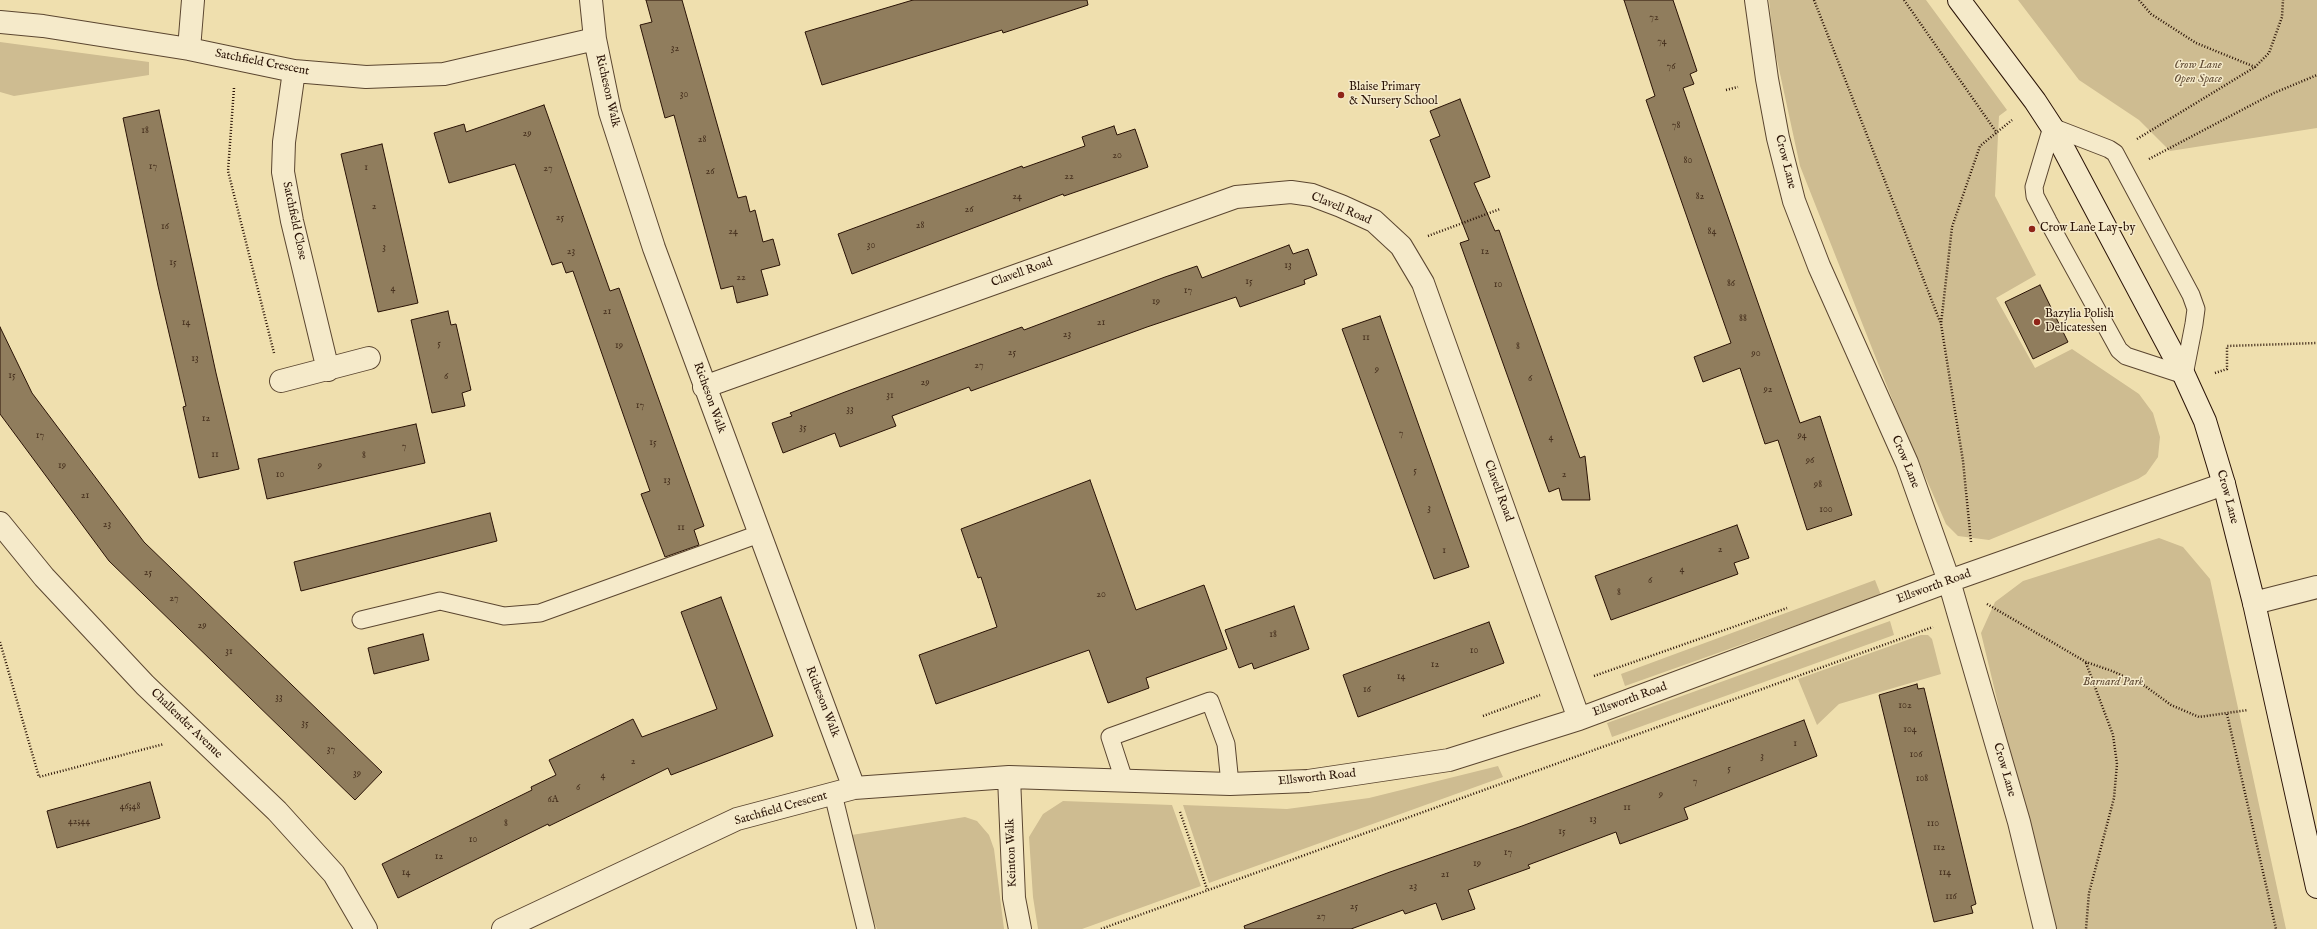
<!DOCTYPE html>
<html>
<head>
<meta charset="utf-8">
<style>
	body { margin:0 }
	canvas { display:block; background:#efdfae }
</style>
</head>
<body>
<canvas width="2317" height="929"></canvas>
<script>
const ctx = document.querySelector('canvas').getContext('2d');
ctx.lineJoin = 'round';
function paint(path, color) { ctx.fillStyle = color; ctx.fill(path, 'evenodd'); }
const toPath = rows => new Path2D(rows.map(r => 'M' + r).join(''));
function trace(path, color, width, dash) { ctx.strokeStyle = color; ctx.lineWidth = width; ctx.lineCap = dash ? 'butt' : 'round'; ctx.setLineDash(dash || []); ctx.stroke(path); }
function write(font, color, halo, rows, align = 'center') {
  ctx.font = font + ' "IM FELL English",serif'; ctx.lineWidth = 3; ctx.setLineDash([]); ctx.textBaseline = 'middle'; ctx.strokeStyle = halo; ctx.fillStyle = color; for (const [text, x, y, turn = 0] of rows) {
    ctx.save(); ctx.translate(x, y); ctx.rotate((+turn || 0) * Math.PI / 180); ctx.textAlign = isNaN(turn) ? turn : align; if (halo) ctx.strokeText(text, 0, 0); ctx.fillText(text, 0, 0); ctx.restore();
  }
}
const green = toPath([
	[1769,0,1926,0,2007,110,1999,116,1995,196,2036,275,1996,298,2035,368,2072,349,2139,394,2153,413,2160,437,2158,457,2146,474,2138,479,1989,540,1958,536,1946,524,1900,419,1800,166,1774,46],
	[2018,0,2317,0,2317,128,2170,151,2139,120,2079,80],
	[0,42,149,62,149,75,14,96,0,92],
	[2159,538,2183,547,2210,579,2286,929,2052,929,1981,633,1995,602,2023,581],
	[1875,580,1881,595,1625,686,1621,674],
	[1890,621,1894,635,1612,737,1607,723],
	[1921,635,1928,635,1932,639,1941,674,1839,704,1817,725,1798,679],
	[1498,766,1503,777,1209,883,1183,805,1287,809,1369,798],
	[1063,801,1172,805,1201,886,1082,929,1038,929,1033,897,1029,837,1043,814],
	[965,817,977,821,989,835,994,849,1004,929,877,929,839,837]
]);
const building = toPath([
	[646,0,682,0,738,198,746,196,750,212,755,210,763,242,773,239,780,265,761,270,768,295,737,303,733,286,721,289,674,115,665,118,640,25,652,22,646,0],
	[913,0,1087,0,1088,5,1003,33,1002,30,822,85,805,32,913,0],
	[1624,0,1673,0,1697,71,1690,74,1694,84,1683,88,1743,260,1800,423,1820,416,1852,515,1807,530,1778,440,1765,444,1740,368,1703,382,1694,357,1731,343,1646,100,1655,96,1624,0],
	[1460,99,1490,177,1474,183,1495,231,1499,230,1580,458,1585,456,1590,500,1562,500,1559,488,1549,492,1460,243,1469,240,1430,140,1440,136,1430,111,1460,99],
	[544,105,610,291,619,288,704,526,694,530,699,545,665,557,641,494,650,491,573,271,566,273,562,262,552,265,515,164,449,183,434,133,464,124,466,132,544,105],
	[159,110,216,373,239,469,199,478,183,407,186,406,158,286,123,118,159,110],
	[1114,126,1117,135,1135,129,1148,167,1064,196,1063,194,852,274,838,234,1022,166,1023,168,1085,146,1082,137,1114,126],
	[382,144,418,303,378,312,341,154,382,144],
	[1289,245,1293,254,1308,249,1317,275,1304,280,1305,284,1240,307,1236,297,1147,327,971,391,969,387,892,416,896,426,840,447,835,433,783,453,772,423,792,416,790,413,845,392,1022,327,1024,330,1165,277,1197,266,1202,278,1289,245],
	[2040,285,2068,342,2033,359,2005,302,2040,285],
	[448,311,451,325,456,324,471,390,462,393,465,406,432,413,411,320,448,311],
	[1380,316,1469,567,1434,579,1342,329,1380,316],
	[0,327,32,393,144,542,382,772,355,800,109,561,0,414,0,327],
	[416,424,425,463,267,499,258,459,416,424],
	[1090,480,1136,610,1204,585,1227,649,1146,678,1149,688,1108,703,1089,650,936,704,919,655,997,627,981,577,978,578,961,529,1090,480],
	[490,513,497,541,301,591,294,562,490,513],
	[1737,525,1749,558,1734,563,1738,574,1611,620,1595,576,1737,525],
	[721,597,773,736,671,775,668,768,549,826,548,824,398,898,382,864,532,790,531,787,556,775,549,760,633,719,642,737,717,709,681,612,721,597],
	[1294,606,1309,649,1254,669,1252,663,1239,668,1225,630,1294,606],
	[1489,622,1504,663,1358,717,1343,675,1489,622],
	[423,634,429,660,374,674,368,648,423,634],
	[1917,684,1918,689,1924,688,1976,904,1971,906,1973,913,1934,922,1879,695,1917,684],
	[1804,720,1817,756,1684,808,1688,819,1620,844,1616,832,1528,865,1530,868,1468,890,1475,909,1442,920,1436,903,1405,914,1403,910,1351,929,1245,929,1244,926,1390,872,1522,826,1804,720],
	[150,782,160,818,57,848,47,811,150,782]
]);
const path = toPath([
	[1814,0,1941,324],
	[1904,0,1997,133],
	[2139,0,2151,14,2196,43,2255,67],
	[234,88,228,171,274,353],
	[1726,90,1738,87],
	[2137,139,2255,67,2269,53,2282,17,2283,0],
	[2149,159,2274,93,2317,75],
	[1428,236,1500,209],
	[2215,373,2227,369,2227,346,2317,343],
	[1971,542,1963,461,1941,324,1952,227,1980,146,2012,120],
	[1987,604,2086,662,2112,671,2145,686,2171,705,2199,717,2248,710],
	[0,642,39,777,164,744],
	[2086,663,2113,735,2117,764,2114,798,2089,893,2086,929],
	[1594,676,1787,608],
	[2227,714,2276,929],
	[1483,716,1540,695],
	[1180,812,1207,889],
	[1101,929,1933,627]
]);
const lane = toPath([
	[2052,127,2109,149,2115,153,2191,295,2196,309,2194,324,2184,375,2126,356,2119,350,2048,221,2035,196,2034,187,2052,127],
	[361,620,440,601,504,616,540,613,759,534],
	[1124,780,1110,737,1210,701,1226,744,1230,784],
	[833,794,866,929]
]);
const street = toPath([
	[591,0,595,39,610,112,654,248,854,788],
	[1756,0,1767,79,1778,138,1794,201,1819,266,1907,463,1949,581,2019,822,2045,929],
	[0,22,43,26,189,49,294,71,366,77,444,74,595,39],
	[189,49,193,0],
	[294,71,284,142,283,172,292,221,328,370],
	[281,381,369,358],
	[704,387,1236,197,1291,192,1312,195,1341,206,1374,221,1401,246,1423,283,1579,719],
	[0,523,44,577,145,685,277,811,334,874,366,929],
	[2254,603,2317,587],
	[1009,777,1014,898,1020,929],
	[503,929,737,819,854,788,1009,777,1230,784,1308,781,1449,760,1579,719,1949,581,2224,484]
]);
const secondary = toPath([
	[1959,0,2035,101,2052,127,2184,375,2205,421,2224,484,2254,603,2317,887]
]);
const markers = [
	[1341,95,4,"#8f2418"],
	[2032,229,4,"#8f2418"],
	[2037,322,4,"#8f2418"]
];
const numberNames = [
	["72",1654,18],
	["74",1662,42],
	["32",675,49],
	["76",1671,67],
	["30",684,95],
	["78",1676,126],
	["18",145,131],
	["29",527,134],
	["28",702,140],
	["20",1117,156],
	["80",1688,161],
	["17",153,167],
	["1",366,168],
	["27",548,169],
	["26",710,172],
	["22",1069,177],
	["24",1017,197],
	["82",1700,197],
	["2",374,207],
	["26",969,210],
	["25",560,218],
	["28",920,226],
	["16",165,227],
	["24",733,232],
	["84",1712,232],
	["30",871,246],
	["3",384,248],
	["23",571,252],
	["12",1485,252],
	["15",173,263],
	["13",1288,266],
	["22",741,278],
	["15",1249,282],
	["86",1731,284],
	["10",1498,285],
	["4",393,289],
	["17",1188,291],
	["19",1156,302],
	["21",607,312],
	["88",1743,319],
	["14",186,323],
	["21",1101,323],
	["23",1067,335],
	["11",1366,338],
	["5",439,344],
	["19",619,346],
	["8",1518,347],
	["25",1012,353],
	["90",1756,354],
	["13",195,359],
	["27",979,366],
	["9",1377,370],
	["15",12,376],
	["6",446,377],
	["6",1530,379],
	["29",925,383],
	["92",1768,390],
	["31",890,396],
	["17",640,406],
	["33",850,410],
	["12",206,419],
	["35",803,428],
	["7",1401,434],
	["17",40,436],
	["94",1802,436],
	["4",1551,438],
	["15",653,443],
	["7",404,447],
	["11",215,455],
	["8",364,456],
	["96",1810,461],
	["19",62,466],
	["9",320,466],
	["5",1415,471],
	["10",280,475],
	["2",1564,475],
	["13",667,481],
	["98",1818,485],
	["21",85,496],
	["3",1429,509],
	["100",1826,510],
	["23",107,525],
	["11",681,528],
	["2",1720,550],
	["1",1444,551],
	["4",1682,570],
	["25",148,573],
	["6",1650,581],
	["8",1619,593],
	["20",1101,595],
	["27",174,599],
	["29",202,626],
	["18",1273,635],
	["10",1474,651],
	["31",229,652],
	["12",1435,665],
	["14",1401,677],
	["16",1367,690],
	["33",279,698],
	["102",1905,706],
	["35",305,724],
	["104",1910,730],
	["1",1795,744],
	["37",331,750],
	["106",1916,755],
	["3",1762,757],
	["2",633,762],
	["5",1729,769],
	["39",357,774],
	["4",603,776],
	["108",1922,779],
	["7",1695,782],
	["6",578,788],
	["9",1661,795],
	["6A",553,800],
	["46;48",130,807],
	["11",1627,808],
	["13",1593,820],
	["42;44",79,822],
	["8",506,824],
	["110",1933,824],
	["15",1562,832],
	["10",473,840],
	["112",1939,848],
	["17",1508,853],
	["12",439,857],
	["19",1477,864],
	["14",406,873],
	["114",1945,873],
	["21",1445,875],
	["23",1413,887],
	["116",1951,897],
	["25",1354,907],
	["27",1321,917]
];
const streetNames = [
	["Satchfield Crescent",262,63,11],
	["Richeson Walk",607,91,77],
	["Crow Lane",1785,162,76],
	["Clavell Road",1341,209,23],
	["Satchfield Close",294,221,78],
	["Clavell Road",1022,273,-20],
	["Richeson Walk",709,398,70],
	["Crow Lane",1905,462,68],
	["Clavell Road",1498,491,70],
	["Crow Lane",2227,497,75],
	["Ellsworth Road",1934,587,-20],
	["Ellsworth Road",1630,700,-20],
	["Richeson Walk",822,702,69],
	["Challender Avenue",186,724,44],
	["Crow Lane",2004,770,74],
	["Ellsworth Road",1317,778,-6],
	["Satchfield Crescent",781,809,-16],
	["Keinton Walk",1012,853,-92]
];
const parkNames = [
	["Crow Lane",2198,66],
	["Open Space",2198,80],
	["Barnard Park",2113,683]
];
const poiNames = [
	["Blaise Primary",1349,88],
	["& Nursery School",1349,102],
	["Crow Lane Lay-by",2040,229],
	["Bazylia Polish",2045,315],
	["Delicatessen",2045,329]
];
paint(green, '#cebc91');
paint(building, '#907d5d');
trace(building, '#2a1306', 1);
trace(lane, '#5b4630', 19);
trace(street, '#5b4630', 24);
trace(secondary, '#2a1306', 24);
trace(path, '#2a1306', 2.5, [1, 2]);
trace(lane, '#f5eaca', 17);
trace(street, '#f5eaca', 22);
trace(secondary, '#f5eaca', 22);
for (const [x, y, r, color] of markers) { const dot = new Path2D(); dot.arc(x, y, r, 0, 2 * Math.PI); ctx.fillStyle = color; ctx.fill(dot); trace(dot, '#f5eaca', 1.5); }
write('10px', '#442e1c', null, numberNames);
write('12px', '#2a1306', '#f5eaca', streetNames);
write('italic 12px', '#634e37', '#f5eaca', parkNames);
write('12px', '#2a1306', '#f5eaca', poiNames, 'left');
</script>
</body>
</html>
